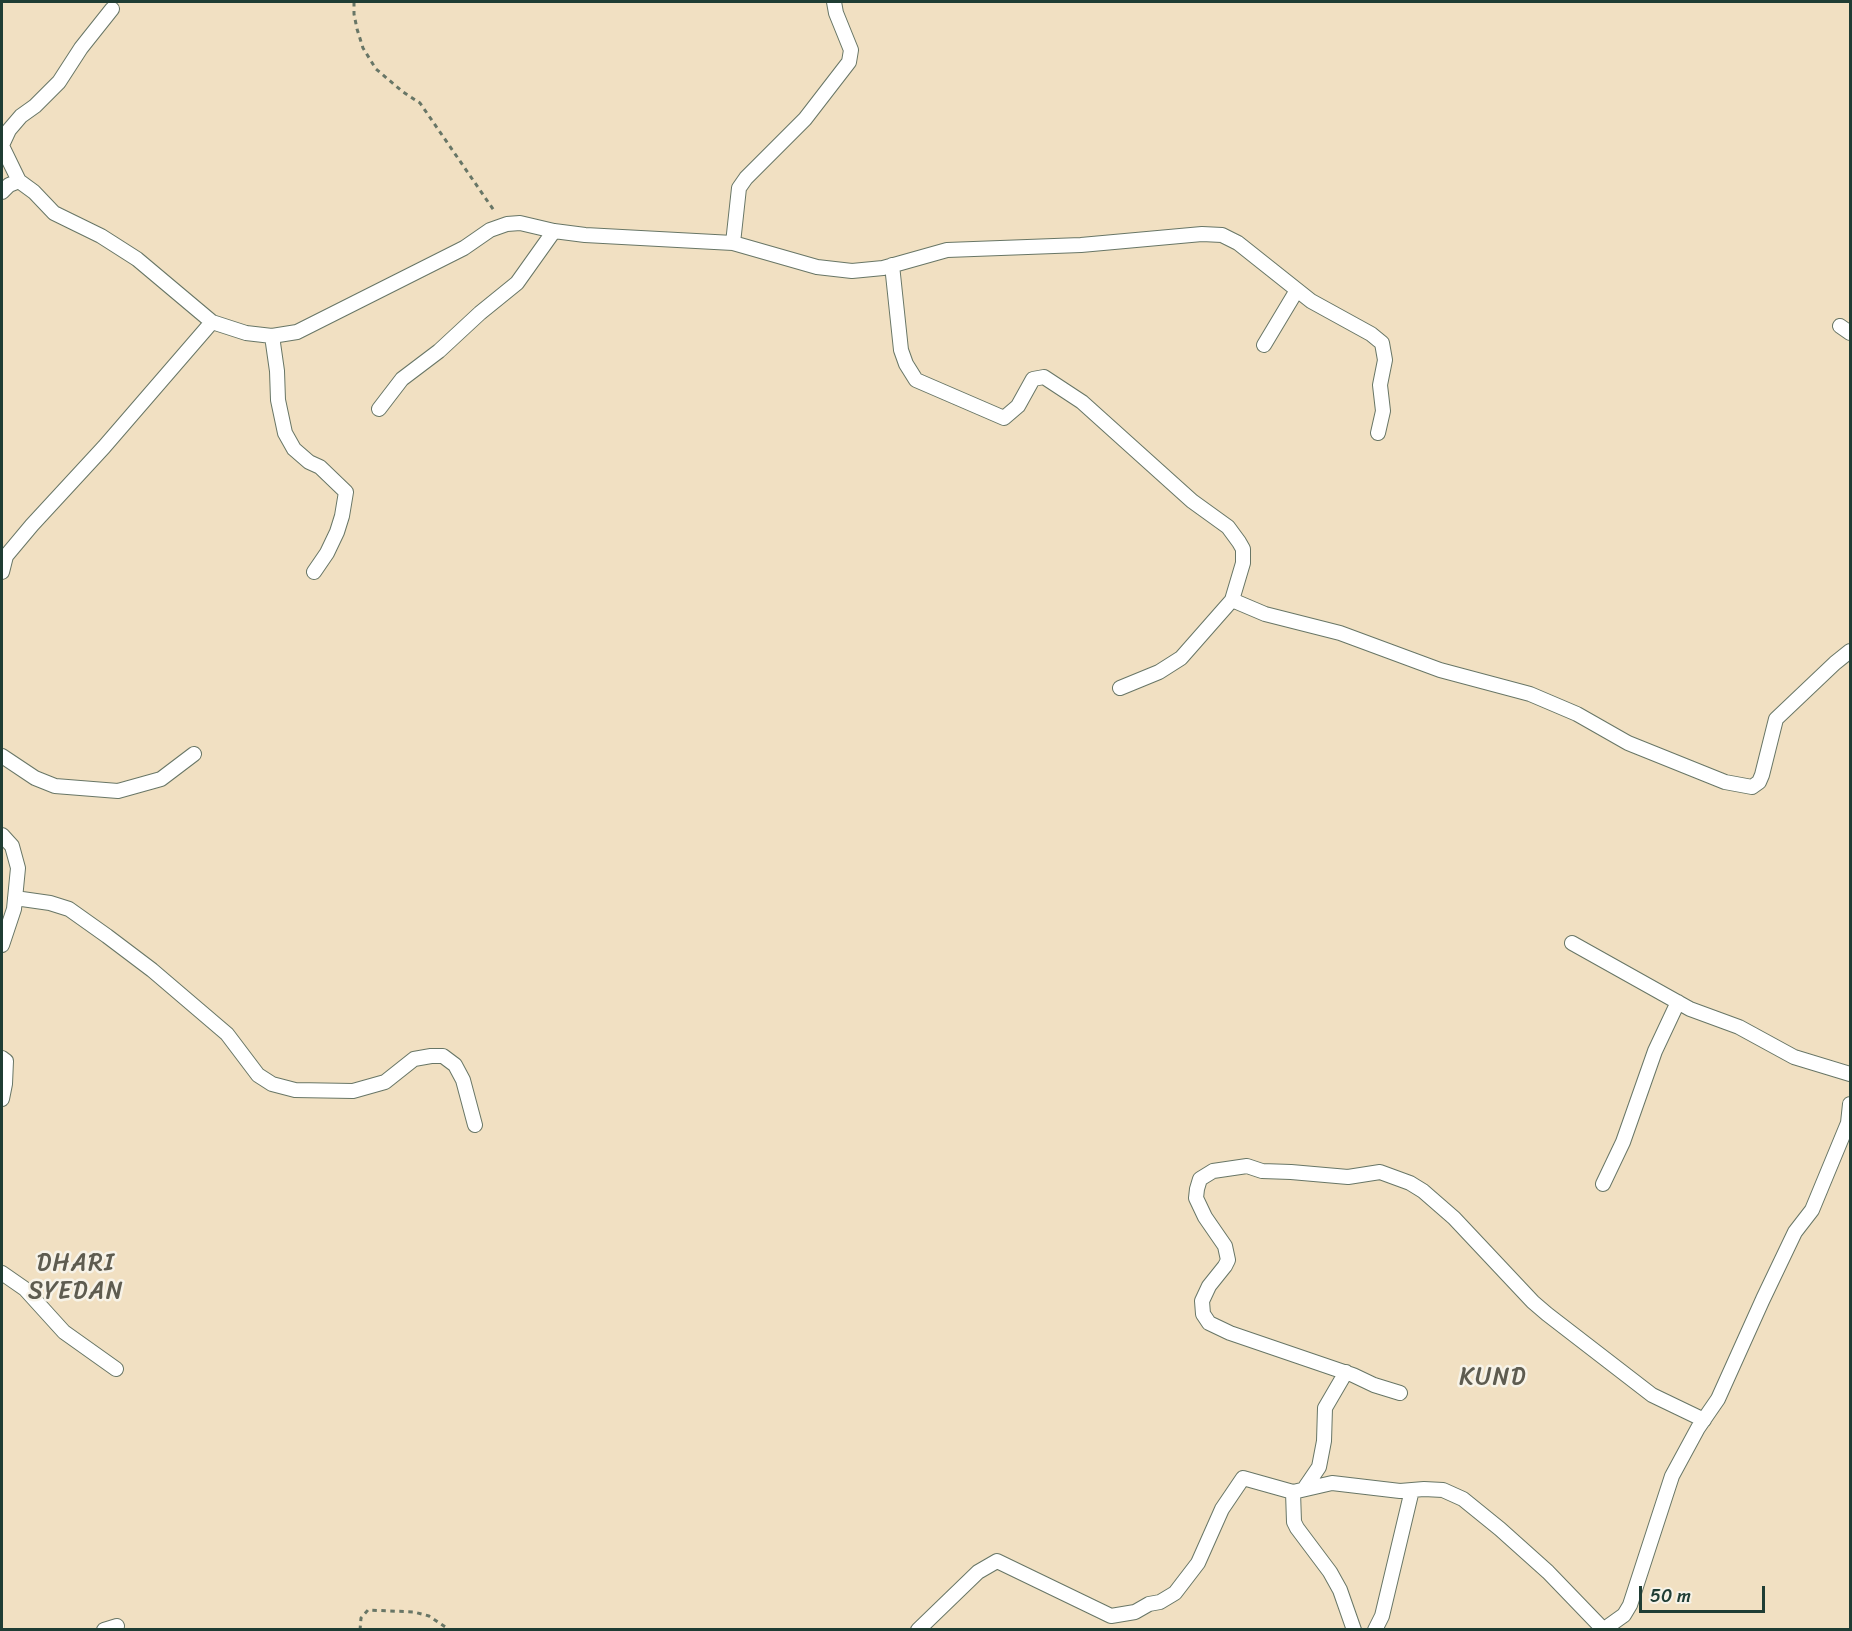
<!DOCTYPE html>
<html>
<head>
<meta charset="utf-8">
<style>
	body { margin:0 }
	#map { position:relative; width:1852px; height:1631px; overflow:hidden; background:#f1e0c2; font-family:Sriracha,sans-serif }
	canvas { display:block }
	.frame { position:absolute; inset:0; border:3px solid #1f3d34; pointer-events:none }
	.scale { position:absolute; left:1639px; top:1586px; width:126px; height:27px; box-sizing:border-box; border:3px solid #1f3d34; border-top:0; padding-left:8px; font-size:18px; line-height:21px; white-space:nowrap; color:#1f3d34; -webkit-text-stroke:4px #f7f3e8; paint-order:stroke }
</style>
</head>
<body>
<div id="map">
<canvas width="1852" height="1631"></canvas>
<div class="frame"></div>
<div class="scale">50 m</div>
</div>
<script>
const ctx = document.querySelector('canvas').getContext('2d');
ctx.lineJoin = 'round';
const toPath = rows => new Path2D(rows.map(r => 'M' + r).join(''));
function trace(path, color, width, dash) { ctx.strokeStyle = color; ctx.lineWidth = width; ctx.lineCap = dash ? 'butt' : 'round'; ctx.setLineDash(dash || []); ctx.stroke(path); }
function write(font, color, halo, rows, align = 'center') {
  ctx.font = font + ' Sriracha,sans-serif'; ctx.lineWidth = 5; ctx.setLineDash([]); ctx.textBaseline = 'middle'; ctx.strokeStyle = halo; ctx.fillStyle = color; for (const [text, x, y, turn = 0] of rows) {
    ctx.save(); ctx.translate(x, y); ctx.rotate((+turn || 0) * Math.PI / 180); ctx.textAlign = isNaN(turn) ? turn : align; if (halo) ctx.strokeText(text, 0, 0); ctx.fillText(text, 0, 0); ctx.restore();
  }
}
const path = toPath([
	[354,2,354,14,357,29,363,48,376,69,403,92,420,103,495,212],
	[360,1630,361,1618,368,1610,414,1612,429,1616,450,1630]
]);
const minor = toPath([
	[2,145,9,130,21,116,35,106,59,82,81,48,112,9],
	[2,146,19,181],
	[2,192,9,185,19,181,34,192,54,213,101,236,137,259,212,322,246,333,272,336,297,332,464,248,490,230,507,224,520,223,554,231,585,235,733,243,817,267,852,271,883,268,947,250,1081,245,1202,234,1222,235,1238,243,1311,301,1371,334,1382,343,1385,360,1380,385,1383,411,1378,433],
	[733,243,739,188,746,178,805,119,849,62,851,50,836,13,834,2],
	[892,265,901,350,906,364,916,380,1004,418,1018,406,1033,379,1044,377,1082,402,1192,501,1228,527,1239,542,1243,549,1243,563,1232,600,1181,658,1159,672,1120,688],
	[1840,326,1850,333],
	[272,336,277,371,278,400,285,433,294,449,309,462,320,467,346,492,342,516,337,532,327,553,314,572],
	[1264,345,1297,290],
	[379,409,402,379,439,351,480,313,517,283,554,231],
	[2,572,6,556,32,525,104,447,212,322],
	[1232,600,1265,614,1340,633,1440,670,1530,694,1577,714,1628,743,1725,782,1752,787,1759,782,1762,775,1776,719,1835,663,1850,651],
	[2,756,35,778,55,786,118,791,161,779,194,754],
	[2,835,12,846,18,868,14,909,2,945],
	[15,898,50,903,69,909,107,936,152,970,227,1034,258,1075,272,1084,295,1090,353,1091,385,1082,414,1059,431,1056,443,1056,455,1065,463,1080,475,1125],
	[1572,943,1690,1009,1739,1027,1794,1057,1850,1074],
	[2,1058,6,1061,5,1084,2,1099],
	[1603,1184,1623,1142,1655,1051,1678,1002],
	[2,1273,25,1289,64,1332,116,1369],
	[1400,1393,1374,1385,1353,1375,1230,1333,1209,1323,1203,1314,1202,1301,1209,1286,1225,1266,1228,1260,1225,1246,1205,1217,1196,1198,1197,1189,1200,1179,1213,1171,1247,1166,1262,1171,1291,1172,1348,1177,1380,1172,1410,1183,1423,1191,1454,1218,1533,1302,1547,1314,1652,1395,1704,1420],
	[1304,1489,1319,1467,1324,1441,1325,1408,1346,1372],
	[1293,1492,1294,1522,1297,1528,1330,1572,1340,1590,1354,1630],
	[104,1630,117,1626],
	[918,1630,978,1572,997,1561,1111,1616,1135,1612,1149,1604,1160,1602,1175,1593,1198,1563,1222,1509,1243,1478,1293,1492,1332,1483,1400,1491,1424,1489,1443,1490,1463,1499,1500,1529,1548,1572,1603,1629],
	[1375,1630,1382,1616,1412,1490],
	[1603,1630,1624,1615,1630,1605,1672,1476,1698,1428,1718,1399,1763,1299,1795,1232,1812,1210,1848,1123,1850,1104]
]);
const quarterNames = [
	["DHARI",76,1264],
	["SYEDAN",76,1292],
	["KUND",1493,1378]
];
trace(minor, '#687666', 16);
trace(path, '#687666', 3, [4.5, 4.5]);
trace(minor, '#fff', 14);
ctx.letterSpacing = '1.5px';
write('24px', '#5e5c50', '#f7f3e8', quarterNames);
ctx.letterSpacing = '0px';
</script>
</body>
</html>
